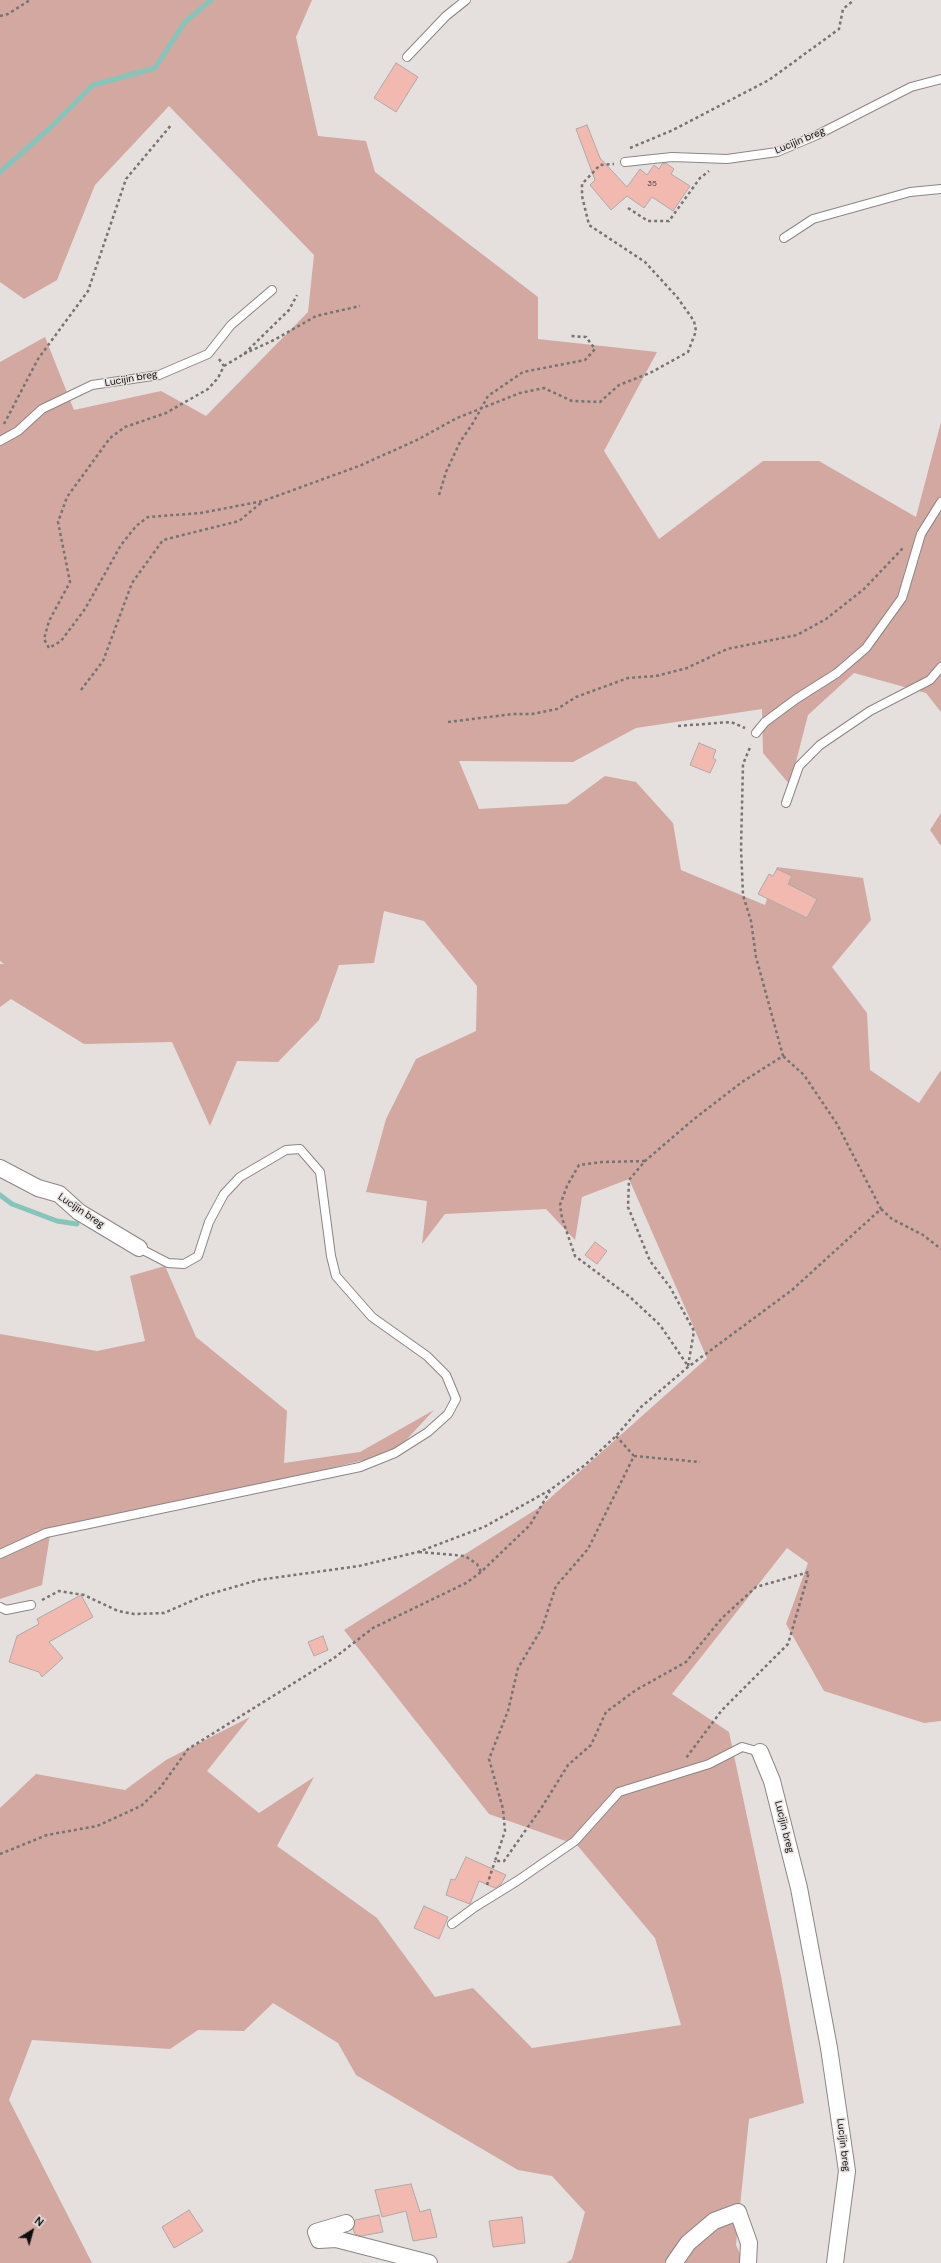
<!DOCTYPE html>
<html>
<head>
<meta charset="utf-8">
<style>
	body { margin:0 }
	#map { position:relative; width:941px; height:2263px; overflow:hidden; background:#e5dfde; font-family:"DM Sans",sans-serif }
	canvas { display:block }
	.north { position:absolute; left:12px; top:2211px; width:40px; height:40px; -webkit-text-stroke:3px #e5dfde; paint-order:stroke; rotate:37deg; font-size:11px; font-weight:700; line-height:16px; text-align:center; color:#100e0d }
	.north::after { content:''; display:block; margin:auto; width:14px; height:18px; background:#100e0d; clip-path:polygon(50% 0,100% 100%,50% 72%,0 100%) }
</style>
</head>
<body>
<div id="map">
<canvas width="941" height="2263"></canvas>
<div class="north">N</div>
</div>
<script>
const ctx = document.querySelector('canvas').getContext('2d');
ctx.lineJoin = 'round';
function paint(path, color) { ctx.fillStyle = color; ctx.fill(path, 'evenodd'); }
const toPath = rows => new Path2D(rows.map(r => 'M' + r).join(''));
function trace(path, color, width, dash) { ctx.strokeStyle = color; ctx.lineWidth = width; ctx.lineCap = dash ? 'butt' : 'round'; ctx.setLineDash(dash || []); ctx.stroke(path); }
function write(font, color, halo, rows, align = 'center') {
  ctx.font = font + ' "DM Sans",sans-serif'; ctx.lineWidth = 3; ctx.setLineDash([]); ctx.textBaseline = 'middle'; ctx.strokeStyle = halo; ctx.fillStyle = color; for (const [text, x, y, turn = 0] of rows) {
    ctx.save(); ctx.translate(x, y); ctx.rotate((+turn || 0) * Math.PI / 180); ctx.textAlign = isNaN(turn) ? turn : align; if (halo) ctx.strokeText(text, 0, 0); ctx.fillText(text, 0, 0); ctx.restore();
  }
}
const green = toPath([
	[0,0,312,0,296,37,318,136,366,141,375,172,538,297,538,339,657,352,604,451,659,539,763,461,819,461,916,517,941,422,941,712,926,693,854,673,808,715,790,785,763,753,762,709,636,728,573,762,459,761,479,809,567,804,605,776,636,782,673,823,681,870,765,905,777,867,863,878,871,920,832,967,867,1013,870,1070,919,1103,941,1070,941,1721,924,1723,824,1691,786,1624,808,1563,787,1548,672,1694,729,1732,781,1976,804,2103,749,2119,736,2245,744,2263,566,2263,572,2259,585,2212,552,2176,518,2170,356,2075,338,2043,273,2003,244,2031,198,2030,170,2049,32,2040,9,2100,92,2263,0,2263,0,1808,36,1774,125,1790,166,1760,250,1717,207,1771,259,1813,314,1777,277,1846,377,1918,435,1997,473,1988,532,2048,681,2025,655,1938,577,1845,489,1814,344,1630,540,1507,707,1358,629,1179,582,1197,575,1240,546,1209,445,1214,422,1244,427,1201,366,1192,386,1119,416,1059,476,1031,477,986,424,921,384,911,374,963,339,965,319,1020,278,1062,237,1061,210,1126,172,1042,84,1044,11,999,0,1007,0,964,4,964,0,961,0,362,45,337,74,410,161,391,206,416,308,312,314,255,169,106,95,185,57,280,24,299,0,282],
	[941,813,941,846,930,830],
	[165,1266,196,1337,287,1411,284,1463,360,1452,434,1410,394,1453,50,1535,42,1585,0,1599,0,1334,97,1351,145,1341,130,1276]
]);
const stream = toPath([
	[0,172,50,128,93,85,155,68,185,22,211,0],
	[0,1195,12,1204,57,1221,77,1224]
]);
const building = toPath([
	[396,63,418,77,396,112,374,98,396,63],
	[587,125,600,158,627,187,640,169,647,175,654,165,659,169,662,164,666,163,674,169,671,174,690,186,673,211,652,197,644,208,627,196,611,210,590,185,595,180,576,129,587,125],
	[699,743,716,750,713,758,716,760,710,773,690,765,699,743],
	[777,869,792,876,788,884,817,899,807,918,758,894,769,874,773,876,777,869],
	[595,1242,607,1251,597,1264,585,1255,595,1242],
	[81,1595,93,1617,49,1642,63,1658,42,1677,39,1672,9,1662,17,1636,39,1624,37,1619,81,1595],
	[323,1636,328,1650,314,1656,308,1642,323,1636],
	[466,1857,506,1875,501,1884,495,1888,479,1881,470,1904,446,1895,451,1879,455,1880,466,1857],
	[424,1906,448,1917,439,1939,414,1928,424,1906],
	[411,2184,420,2212,430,2209,437,2237,413,2241,406,2211,382,2217,375,2190,411,2184],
	[189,2210,203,2231,174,2248,162,2227,189,2210],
	[379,2215,383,2232,361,2236,355,2234,353,2229,355,2220,379,2215],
	[522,2217,525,2243,493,2247,489,2221,522,2217]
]);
const path = toPath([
	[0,16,8,14,30,0],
	[630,148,673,130,769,80,839,29,843,9,854,0],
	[628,208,648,221,669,221,700,178,709,171],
	[244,354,276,339,316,316,360,306],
	[219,359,224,366,218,378,208,389,166,413,125,427,110,438,67,497,58,522,70,582,49,621,44,639,49,648,61,641,85,609,121,545,136,526,148,517,201,513,263,501,359,466,417,440,457,418,520,393,544,388,572,401,600,402,619,385,650,373,688,352,696,331,694,321,677,297,645,262,589,225,582,196,582,184,600,165,614,164],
	[224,366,244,354,289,310,297,295],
	[4,424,38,359,88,291,126,179,172,124],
	[439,495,446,472,460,442,473,423,488,396,523,372,585,360,595,349,586,337,570,336],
	[81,690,103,661,132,583,163,540,239,521,262,502],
	[448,722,513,714,532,714,557,709,576,697,628,678,656,676,687,668,727,649,797,635,826,619,864,589,903,548],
	[678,726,731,722,745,728],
	[645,1161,602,1162,579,1165,567,1186,560,1205,562,1218,575,1256,630,1297,660,1325,688,1366],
	[881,1209,892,1219,923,1235,941,1249],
	[688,1366,694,1331,670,1287,650,1261,628,1207,629,1180,645,1161,694,1119,742,1082,783,1056,756,957,751,921,743,895,741,848,743,764,751,745],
	[616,1436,634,1456,588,1549,556,1586,542,1628,518,1668,508,1711,489,1759,503,1809,505,1831,495,1861,504,1861,542,1807,568,1765,591,1745,606,1712,636,1690,686,1662,722,1618,756,1587,809,1572,788,1644,722,1710,686,1758],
	[634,1456,700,1462],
	[419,1552,465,1556,477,1564,481,1572],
	[42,1600,59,1591,84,1595,118,1611,134,1614,164,1613,203,1596,258,1580,359,1566,418,1552,484,1527,550,1490,585,1465,616,1436,641,1407,688,1367,792,1290,881,1209,837,1124,804,1075,783,1056],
	[0,1854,47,1835,97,1826,141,1806,160,1788,188,1749,334,1658,373,1628,466,1583,481,1572,530,1525,550,1491],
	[487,1885,495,1861]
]);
const service = toPath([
	[407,57,446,16,466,0],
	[625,162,672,157,727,159,777,152,817,135,911,87,941,79],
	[784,238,813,219,910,192,941,189],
	[0,441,18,431,42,409,92,385,159,375,208,354,231,325,272,290],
	[756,733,765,722,796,699,837,673,866,648,902,598,921,534,941,502],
	[786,803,799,766,820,745,870,711,930,680,941,667],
	[0,1554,46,1533,360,1467,395,1453,428,1432,448,1414,456,1399,446,1375,427,1356,372,1317,336,1276,331,1256,320,1172,300,1149,286,1150,240,1177,224,1194,209,1222,198,1256,184,1264,168,1263,139,1248],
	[0,1607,6,1610,31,1605],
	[452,1924,475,1907,517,1881,575,1841,619,1792,709,1764,742,1747,760,1752]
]);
const minor = toPath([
	[0,1168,38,1188,59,1194,79,1212,139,1248],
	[760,1752,772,1781,799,1888,829,2048,847,2171,835,2263],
	[346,2223,316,2232,319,2240,336,2239,429,2263],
	[674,2263,688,2243,714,2221,738,2212,749,2243,748,2263]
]);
const numberNames = [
	["35",652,184]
];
const streetNames = [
	["Lucijin breg",800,141,-23],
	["Lucijin breg",131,379,-10],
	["Lucijin breg",81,1211,34],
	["Lucijin breg",784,1827,76],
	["Lucijin breg",843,2145,83]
];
paint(green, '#d2a8a1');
trace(stream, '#85c5ba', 5);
paint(building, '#f1b9af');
trace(building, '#afa9a8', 1);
trace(service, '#8c8685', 10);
trace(minor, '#8c8685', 18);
trace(path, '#777372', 2.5, [3, 3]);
trace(service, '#fff', 8);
trace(minor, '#fff', 16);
write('8px', '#483936', null, numberNames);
write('10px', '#100e0d', '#e5dfde', streetNames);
</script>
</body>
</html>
